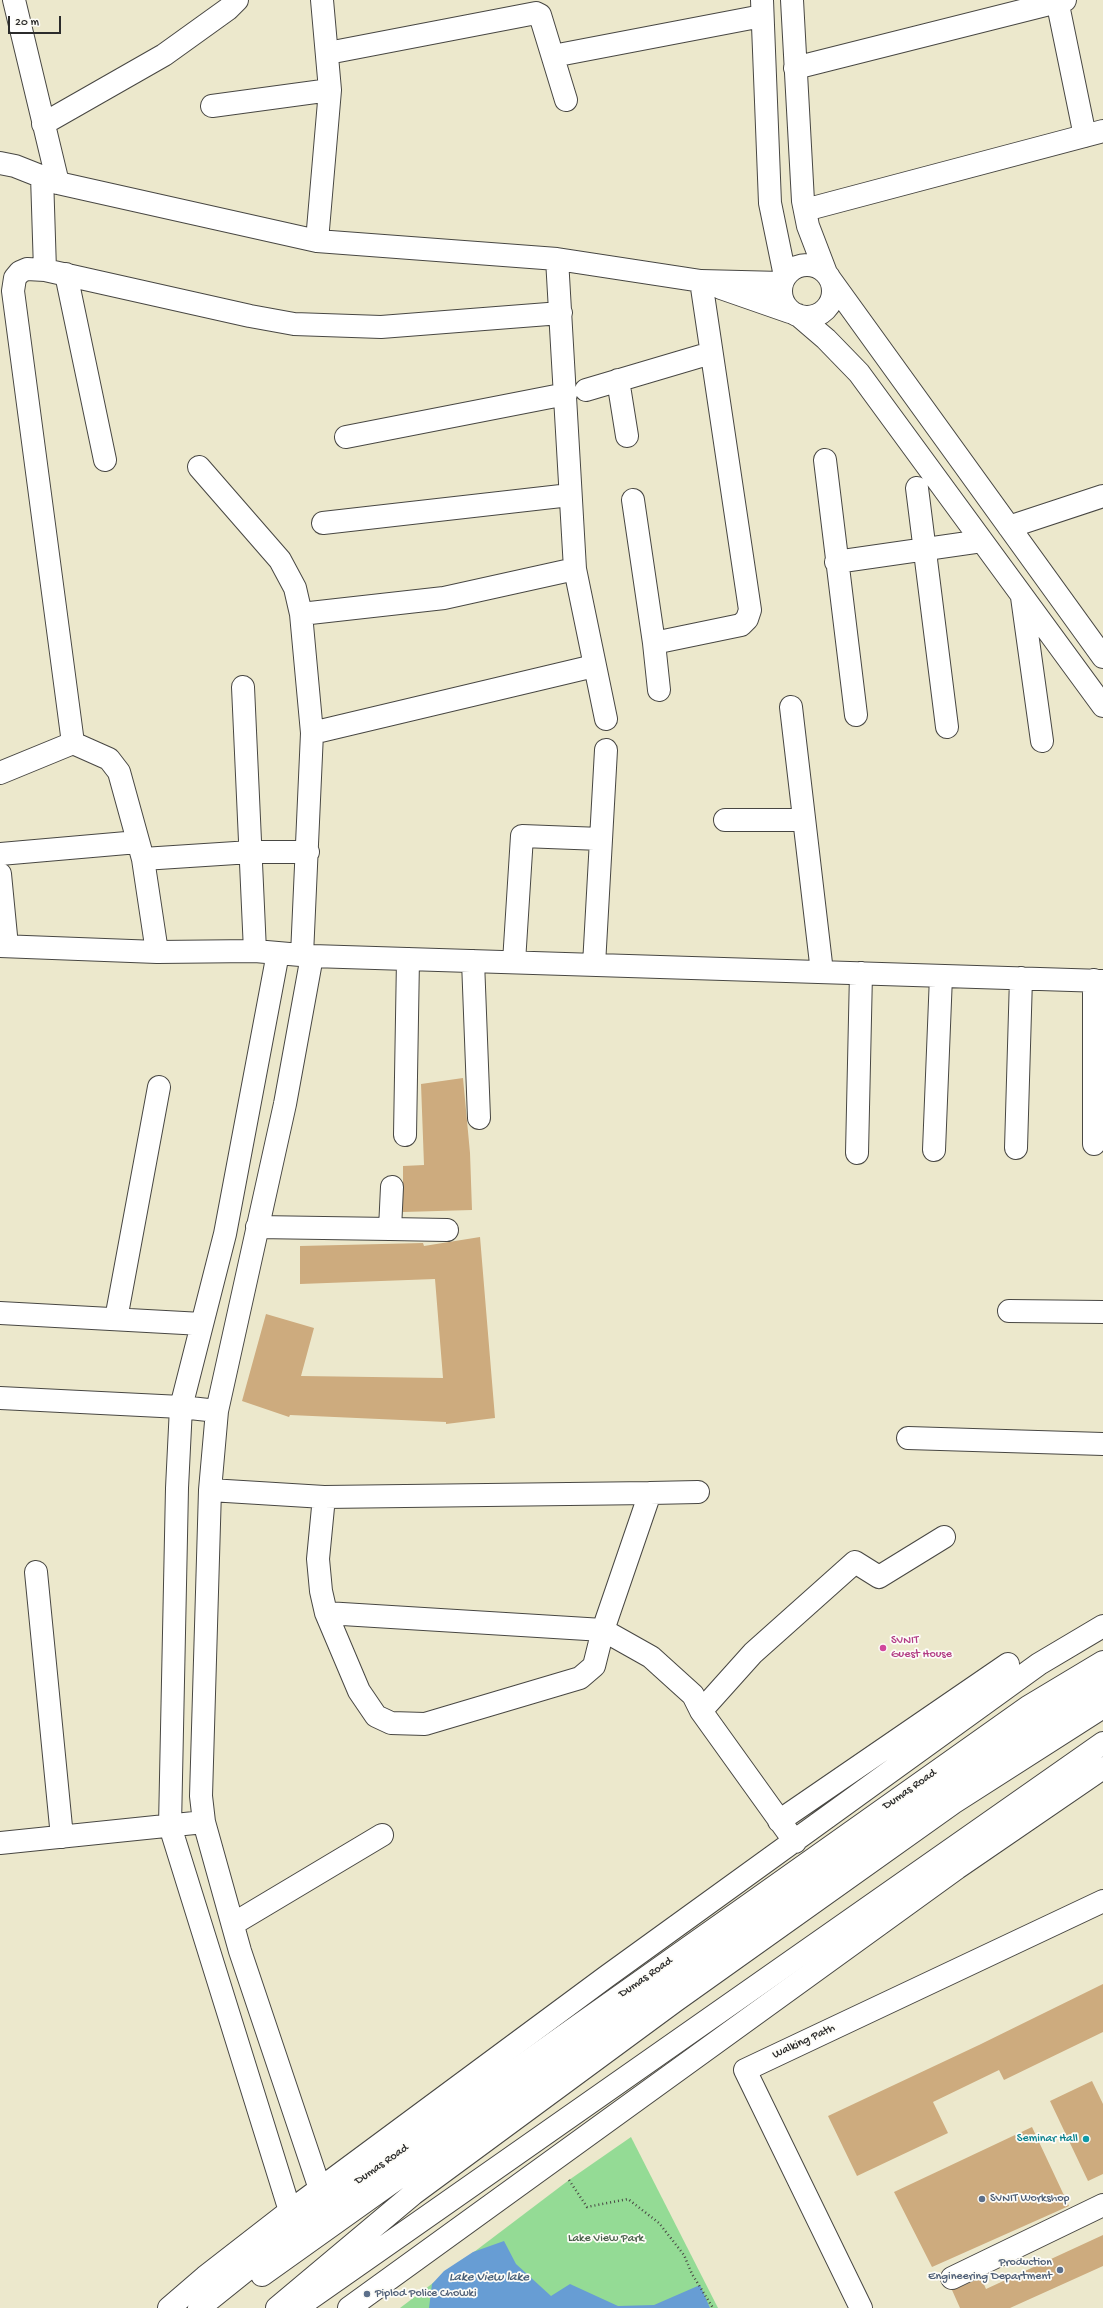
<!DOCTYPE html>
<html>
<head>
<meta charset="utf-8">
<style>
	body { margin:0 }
	#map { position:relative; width:1103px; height:2308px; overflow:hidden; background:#ece8cc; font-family:"Gochi Hand",sans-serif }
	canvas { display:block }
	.scale { position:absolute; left:8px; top:16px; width:53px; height:18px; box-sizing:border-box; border:2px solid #2b2b2b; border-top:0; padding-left:5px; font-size:12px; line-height:14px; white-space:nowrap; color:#2b2b2b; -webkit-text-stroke:3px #fdfcf7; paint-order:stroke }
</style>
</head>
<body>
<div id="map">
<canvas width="1103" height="2308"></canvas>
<div class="scale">20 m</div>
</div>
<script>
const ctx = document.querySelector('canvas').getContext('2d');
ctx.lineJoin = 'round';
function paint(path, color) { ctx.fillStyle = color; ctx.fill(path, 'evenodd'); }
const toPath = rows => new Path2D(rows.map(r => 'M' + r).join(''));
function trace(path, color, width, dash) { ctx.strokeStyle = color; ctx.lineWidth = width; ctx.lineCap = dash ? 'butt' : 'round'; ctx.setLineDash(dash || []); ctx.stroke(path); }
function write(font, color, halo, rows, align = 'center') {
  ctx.font = font + ' "Gochi Hand",sans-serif'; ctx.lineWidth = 3.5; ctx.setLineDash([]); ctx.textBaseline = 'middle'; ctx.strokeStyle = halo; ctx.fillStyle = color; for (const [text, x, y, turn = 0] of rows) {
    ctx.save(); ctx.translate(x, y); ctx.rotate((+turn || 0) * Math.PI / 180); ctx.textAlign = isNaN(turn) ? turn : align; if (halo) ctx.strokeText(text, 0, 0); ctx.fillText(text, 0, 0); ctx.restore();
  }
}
const green = toPath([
	[631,2137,718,2308,400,2308,569,2180]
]);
const water = toPath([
	[504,2241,516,2264,551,2296,570,2284,618,2306,654,2305,700,2285,710,2308,429,2308,432,2284,444,2271,473,2252]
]);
const building = toPath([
	[463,1078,470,1153,472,1210,403,1212,403,1166,424,1165,421,1084],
	[480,1237,495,1418,446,1424,446,1422,290,1415,289,1417,242,1401,266,1314,314,1328,301,1376,443,1378,435,1279,300,1284,300,1246,423,1243,424,1246],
	[1103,1984,1103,2032,1004,2080,999,2070,933,2102,948,2133,857,2176,828,2116,979,2045],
	[1092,2081,1103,2104,1103,2174,1088,2181,1050,2101],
	[1032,2127,1069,2206,932,2267,894,2192],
	[1103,2235,1103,2266,1010,2308,960,2308,952,2290,981,2278,986,2289]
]);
const path = toPath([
	[569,2180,587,2207,628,2199,659,2223,684,2255,692,2274,713,2308]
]);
const minor = toPath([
	[14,0,58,183],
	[762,0,770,203,785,276],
	[792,0,803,201,808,226,826,273],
	[1057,0,1085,136],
	[328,53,536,13,540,15,566,100],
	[553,56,762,16],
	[795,68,1065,0],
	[212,106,330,90],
	[43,124,164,55,228,9,237,0],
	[0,163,15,166,58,183,317,241,557,259,701,281,781,283],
	[42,176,45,270],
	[805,210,1103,131],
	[317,241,330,90,322,0],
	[557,259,575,569,606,719],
	'781 291a26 26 0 1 1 52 0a26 26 0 1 1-52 0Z',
	[66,274,105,460],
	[830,279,1103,657],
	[721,288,790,312],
	[798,315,826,339,859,373,1103,706],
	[618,380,627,436],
	[586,390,711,353],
	[346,437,566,394],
	[825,460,856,715],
	[199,467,280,560,295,588,301,614,312,733,302,955],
	[917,488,947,727],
	[633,500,654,643,659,690],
	[323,523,570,495],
	[1009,527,1103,496],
	[836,562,982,541],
	[1022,597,1042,741],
	[301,614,444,598,575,569],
	[654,643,741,625,747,619,750,610,701,281],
	[243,687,255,951],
	[791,707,822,972],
	[312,733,594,666],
	[73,743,13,291,15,278,20,272,27,269,45,270,250,316,294,324,381,327,561,313],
	[0,773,73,743,109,759,119,772,143,859,157,952],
	[725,820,804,820],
	[0,854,138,842],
	[143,859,251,852,308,852],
	[0,874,7,946],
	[0,946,157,952,255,951,312,956,1103,981],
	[278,953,225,1234,181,1407,177,1488,170,1826,290,2211],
	[312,956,285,1104,217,1411,210,1490,201,1796,204,1822,240,1951,320,2189],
	[473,961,479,1118],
	[514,962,522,836,601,839],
	[594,965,606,750],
	[1094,980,1094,1144],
	[405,1135,408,959],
	[1016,1148,1021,978],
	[934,1150,941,976],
	[857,1153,861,973],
	[257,1227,390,1229,392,1187],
	[390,1229,447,1230],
	[1009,1311,1103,1312],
	[0,1313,202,1324],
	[116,1319,159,1087],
	[0,1398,181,1407,217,1411],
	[908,1438,1103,1444],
	[210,1490,324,1497,650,1493,603,1630,594,1666,580,1678,425,1724,391,1723,376,1716,359,1691,326,1613,321,1591,318,1559,324,1497],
	[650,1493,698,1492],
	[36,1572,62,1837],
	[326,1613,603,1630,651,1657,693,1695,701,1711,795,1842],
	[701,1711,753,1653,855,1562,879,1577,944,1537],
	[779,1821,1008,1664],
	[0,1843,204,1822],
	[233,1924,382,1835],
	[952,2278,1103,2205],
	[169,2308,205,2277,290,2211,606,1977,1039,1664,1103,1626],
	[349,2308,957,1868,1103,1768],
	[861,2308,745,2070,1103,1901]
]);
const major = toPath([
	[262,2275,639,2006,902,1814,1103,1685],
	[298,2307,1103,1743],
	[199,2308,345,2191,1028,1707,1103,1662],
	[277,2308,413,2194,675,2001,953,1803,1103,1707]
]);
const markers = [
	[883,1648,4,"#d1479c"],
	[1086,2139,4,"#0f9aa8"],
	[982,2199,4,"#5c6f8a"],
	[1060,2270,4,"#5c6f8a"],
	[367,2294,4,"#5c6f8a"]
];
const hotelNames = [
	["SVNIT",891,1641],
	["Guest House",891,1655]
];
const streetNames = [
	["Dumas Road",910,1790,-35],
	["Dumas Road",646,1978,-35],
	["Walking Path",804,2042,-25],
	["Dumas Road",382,2165,-35]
];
const cultureNames = [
	["Seminar Hall",1078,2139]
];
const serviceNames = [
	["SVNIT Workshop",990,2199],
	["Production",1052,2263,"right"],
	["Engineering Department",1052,2277,"right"],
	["Piplod Police Chowki",375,2294]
];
const parkNames = [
	["Lake View Park",606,2239]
];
const waterNames = [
	["Lake View lake",489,2278]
];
paint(green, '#94db95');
paint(water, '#679dd4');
paint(building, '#cdab7e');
trace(minor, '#484743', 24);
trace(major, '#484743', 24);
trace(path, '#484743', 2.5, [1, 3]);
trace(minor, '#fff', 22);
trace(major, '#fff', 22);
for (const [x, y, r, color] of markers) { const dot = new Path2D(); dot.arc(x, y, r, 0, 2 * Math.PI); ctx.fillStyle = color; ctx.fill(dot); trace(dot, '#fdfcf7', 1.5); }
write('12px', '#b23c85', '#fdfcf7', hotelNames, 'left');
write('12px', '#2b2b2b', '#fdfcf7', streetNames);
write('12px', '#0d838f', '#fdfcf7', cultureNames, 'right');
write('12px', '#4e5e75', '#fdfcf7', serviceNames, 'left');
write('12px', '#4a604b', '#fdfcf7', parkNames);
write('italic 13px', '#465e77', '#fdfcf7', waterNames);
</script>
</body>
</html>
